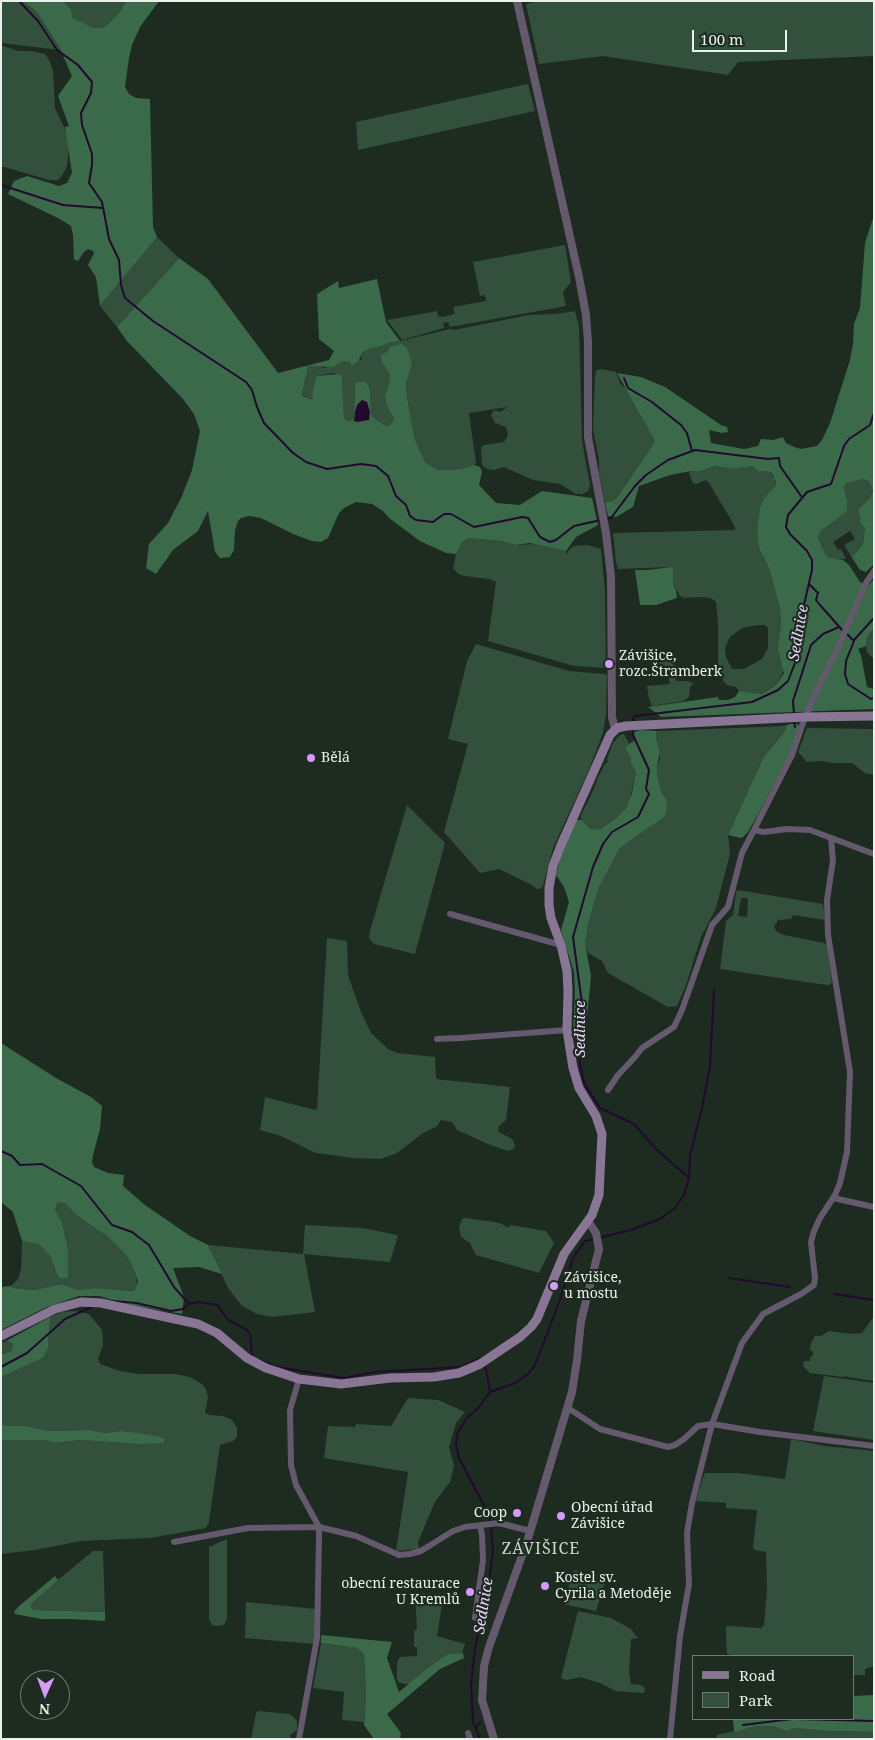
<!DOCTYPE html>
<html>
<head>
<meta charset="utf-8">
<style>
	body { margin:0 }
	#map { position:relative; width:875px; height:1740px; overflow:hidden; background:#1d2b21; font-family:"Noto Serif",serif }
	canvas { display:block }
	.frame { position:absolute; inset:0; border:2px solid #e9f1eb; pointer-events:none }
	.legend { position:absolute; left:692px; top:1655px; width:162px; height:65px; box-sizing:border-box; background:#1d2b21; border:1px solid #6f7a72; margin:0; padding:6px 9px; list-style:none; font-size:15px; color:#e9f1eb }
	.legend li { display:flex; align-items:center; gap:10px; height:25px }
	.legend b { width:25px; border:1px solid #6f7a72 }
	.north { position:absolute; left:20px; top:1670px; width:50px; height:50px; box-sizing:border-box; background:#1d2b21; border:1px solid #6f7a72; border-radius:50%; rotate:182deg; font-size:14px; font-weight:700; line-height:20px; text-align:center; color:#e9f1eb }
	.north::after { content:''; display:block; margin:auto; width:18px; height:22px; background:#d69bfa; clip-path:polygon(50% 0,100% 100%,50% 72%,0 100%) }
	.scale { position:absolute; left:692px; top:30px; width:95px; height:22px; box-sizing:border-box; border:2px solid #e9f1eb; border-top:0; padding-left:6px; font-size:15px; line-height:18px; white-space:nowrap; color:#e9f1eb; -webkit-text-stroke:4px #1d2b21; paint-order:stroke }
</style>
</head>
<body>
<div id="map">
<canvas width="875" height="1740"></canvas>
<div class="frame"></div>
<ul class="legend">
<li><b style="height:6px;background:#887694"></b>Road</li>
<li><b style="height:14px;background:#33503c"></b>Park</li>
</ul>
<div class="north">N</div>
<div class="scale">100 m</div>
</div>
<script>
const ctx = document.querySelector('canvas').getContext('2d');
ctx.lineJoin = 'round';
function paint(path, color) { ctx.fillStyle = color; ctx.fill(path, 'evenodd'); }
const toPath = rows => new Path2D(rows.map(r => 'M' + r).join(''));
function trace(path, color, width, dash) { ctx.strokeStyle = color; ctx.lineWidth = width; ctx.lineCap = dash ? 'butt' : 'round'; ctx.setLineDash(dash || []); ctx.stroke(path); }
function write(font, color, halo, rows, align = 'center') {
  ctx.font = font + ' "Noto Serif",serif'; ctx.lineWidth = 4.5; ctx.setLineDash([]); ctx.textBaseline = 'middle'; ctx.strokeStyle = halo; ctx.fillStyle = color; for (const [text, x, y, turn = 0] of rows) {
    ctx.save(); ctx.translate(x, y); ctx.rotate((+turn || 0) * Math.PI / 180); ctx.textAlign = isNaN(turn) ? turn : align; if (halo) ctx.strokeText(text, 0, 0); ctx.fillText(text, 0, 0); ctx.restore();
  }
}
const green = toPath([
	[1,1,23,1,37,12,60,50,1,43],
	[63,1,126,1,120,12,108,24,102,28,93,29,73,18,71,9],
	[539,1,874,1,874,56,738,62,728,75,603,56,539,64,526,4],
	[1,45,18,51,31,51,45,54,50,62,53,70,55,108,65,129,69,145,67,166,62,176,58,180,49,180,1,166],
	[527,84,528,84,535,111,358,150,356,122],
	[157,237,179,258,117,327,100,306],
	[565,245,571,282,563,292,566,306,450,327,448,322,443,323,444,328,402,340,387,320,437,311,438,316,442,317,455,314,453,307,486,301,485,295,480,296,473,262],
	[575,311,579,327,582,441,590,485,588,491,582,494,576,494,560,484,533,480,504,467,494,470,487,469,482,465,481,447,484,445,504,442,506,439,508,435,506,427,495,423,491,415,494,410,501,412,507,407,469,413,476,463,474,465,461,469,438,470,425,462,415,440,408,403,406,384,412,364,383,364,390,374,390,378,387,392,387,406,394,419,390,425,386,426,374,418,371,414,370,391,355,384,354,418,352,420,347,421,344,419,342,377,334,373,316,376,312,394,313,398,307,398,302,394,308,366,314,365,324,368,342,361,361,360,363,352,369,349,382,346,388,343,400,341,450,329,454,330,529,315,556,314],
	[600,369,616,372,620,383,629,392,653,437,654,443,616,499,605,503,599,473,599,460,593,429,595,376,596,371],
	[715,466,733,469,752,466,758,471,768,471,776,477,775,487,771,492,759,520,757,530,759,548,769,568,780,608,781,625,779,655,784,670,776,685,760,694,739,691,736,687,727,685,723,681,722,677,718,676,718,625,716,602,711,598,702,597,684,598,680,596,673,584,671,567,618,569,616,562,613,533,735,530,734,525,709,483,706,480,696,484,693,483,689,473,691,471,701,471],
	[758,625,765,625,768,628,768,648,762,659,744,669,732,669,726,657,725,648,730,637,742,628],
	[864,479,870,482,873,491,870,498,859,508,859,518,865,528,863,544,856,553,851,556,844,545,855,539,850,531,833,542,838,550,841,549,846,559,829,559,825,554,818,537,822,530,833,520,847,500,844,487,847,483],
	[469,538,501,541,515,545,534,544,566,551,566,555,569,550,574,546,588,545,601,549,605,591,606,668,574,666,488,641,496,582,489,579,465,576,458,574,453,568,456,554,462,542],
	[874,628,874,659,867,652,866,646,867,637],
	[476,644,569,671,604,674,607,675,606,714,603,733,588,772,553,848,543,886,540,889,537,889,532,885,499,869,480,873,444,832,468,744,448,739,467,661],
	[661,657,671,660,671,662,675,666,676,681,688,681,694,684,690,686,689,697,684,701,652,706,649,699,647,686,670,684,668,672,660,672,659,658],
	[785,726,786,729,783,734,764,756,728,835,730,854,716,908,701,937,686,985,677,1006,668,1007,608,973,602,961,588,953,585,943,588,924,599,887,614,856,619,849,645,830,662,819,667,803,662,794,657,774,657,765,660,759,660,752,656,738,657,731],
	[807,728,874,729,874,775,865,773,852,763,833,763,822,761,807,762,798,752],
	[624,734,629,743,626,746,626,750,631,757,631,764,636,772,630,799,626,808,616,818,599,830,596,830,585,825,581,820,581,815,594,789,598,777,605,764,608,762,607,759,613,743,620,735],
	[407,805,445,843,415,954,374,944,369,938,370,931],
	[738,890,823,904,825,920,793,915,791,919,778,920,774,927,777,932,784,935,824,943,827,945,832,982,829,985,819,984,720,969,726,921,733,915,736,892],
	[741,898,747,898,748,901,747,917,738,916],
	[327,938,347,941,348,975,361,1012,371,1033,388,1049,397,1053,435,1057,436,1079,510,1087,506,1120,499,1126,498,1130,499,1132,512,1139,515,1145,513,1149,508,1151,490,1145,457,1130,452,1122,441,1120,436,1127,423,1133,397,1153,381,1159,353,1158,316,1153,281,1136,260,1130,265,1097,315,1110,317,1109],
	[59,1201,68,1204,80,1218,107,1236,124,1253,131,1263,136,1276,137,1285,135,1290,127,1291,95,1288,78,1290,62,1284,34,1290,13,1288,11,1286,18,1279,21,1269,22,1241,38,1244,43,1248,50,1256,58,1277,62,1279,68,1278,68,1250,62,1222,55,1209],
	[465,1218,495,1222,502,1224,508,1228,510,1225,546,1231,554,1243,539,1273,476,1255,470,1243,461,1237,459,1227,462,1219],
	[305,1225,362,1228,398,1235,390,1262,304,1254,315,1312,272,1317,257,1314,242,1306,228,1288,208,1245,303,1254],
	[75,1311,89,1314,102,1330,103,1345,98,1359,100,1364,120,1371,139,1374,175,1374,190,1377,202,1384,206,1389,208,1397,205,1413,209,1415,223,1416,232,1420,237,1428,237,1437,233,1441,220,1445,209,1522,206,1528,150,1538,81,1541,35,1550,1,1554,1,1440,46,1440,56,1443,81,1440,137,1444,158,1436,121,1431,106,1433,90,1430,49,1431,27,1426,1,1425,1,1377,43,1358,48,1348,50,1317,62,1312],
	[874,1316,874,1381,848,1377,846,1376,843,1377,810,1373,803,1366,804,1361,810,1361,810,1357,813,1356,813,1351,810,1351,811,1343,815,1336,821,1336,829,1331,852,1334,862,1333],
	[6,1341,12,1343,13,1347,10,1352,1,1354,1,1343],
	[824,1376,874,1383,874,1440,813,1431],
	[408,1398,438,1400,465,1412,456,1423,449,1447,454,1466,450,1482,435,1502,418,1542,419,1549,396,1551,408,1472,324,1458,328,1426,355,1427,356,1424,391,1426],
	[791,1439,825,1446,874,1451,874,1666,865,1669,865,1675,854,1675,854,1656,737,1656,727,1654,726,1640,726,1626,761,1628,764,1625,767,1590,766,1552,755,1550,753,1548,757,1510,726,1508,726,1503,696,1501,701,1483,705,1473,738,1473,785,1479],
	[227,1539,227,1619,224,1625,217,1626,212,1625,209,1619,209,1547],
	[93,1551,103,1551,105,1612,33,1610,31,1608,32,1603,48,1588],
	[574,1570,593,1576,592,1579,605,1583,596,1611,563,1604],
	[415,1592,443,1597,437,1636,465,1644,462,1653,448,1654,429,1667,410,1684,405,1684,398,1682,397,1679,397,1662,400,1657,417,1656,417,1647,414,1647,414,1631,417,1629],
	[246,1602,316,1609,314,1644,245,1638],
	[578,1611,611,1618,631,1629,638,1638,631,1639,629,1671,631,1684,641,1685,645,1688,644,1693,616,1691,600,1683,580,1677,567,1680,561,1678],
	[321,1643,357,1648,364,1654,366,1697,364,1722,342,1720,344,1692,313,1688],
	[259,1711,290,1714,297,1721,297,1730,290,1735,291,1739,251,1739,256,1713],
	[756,1726,772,1726,787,1731,794,1728,829,1731,874,1732,874,1739,716,1739,717,1735]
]);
const forest = toPath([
	[23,1,63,1,71,9,73,18,93,28,102,28,108,24,120,12,126,1,159,1,140,27,132,45,129,58,125,87,129,94,136,98,150,99,153,227,157,237,100,306,96,277,88,265,94,253,93,251,88,249,84,252,78,261,74,259,73,235,71,226,60,219,8,194,14,181,27,176,59,186,67,183,72,173,65,127,69,126,58,96,72,76,60,49,37,12],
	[874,215,874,564,866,572,860,570,851,556,856,553,863,544,865,528,860,522,859,513,859,508,870,498,873,491,870,482,864,479,847,483,844,487,847,500,847,511,822,530,818,537,825,554,829,558,843,560,849,565,860,582,868,586,874,579,874,628,867,637,866,646,858,649,861,655,867,687,874,689,874,709,661,717,648,707,718,697,719,700,728,700,735,697,739,691,761,694,776,685,784,673,778,650,781,625,780,608,769,568,759,548,757,530,760,509,764,498,775,487,776,482,773,474,768,471,758,471,752,466,733,469,715,466,701,471,691,471,670,475,639,486,633,507,616,517,608,516,605,503,616,499,654,443,653,437,617,373,641,377,665,387,721,425,727,427,728,432,722,433,709,430,711,443,744,449,758,446,761,439,773,440,783,437,786,443,794,447,801,449,817,446,822,440,830,423,850,360,853,344,854,324,860,308,865,243],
	[179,258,208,279,278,373,329,360,334,351,319,339,317,294,338,281,339,288,377,279,386,322,400,341,388,343,382,346,369,349,363,352,358,362,352,365,349,361,342,361,333,367,308,366,302,394,303,396,310,399,313,398,312,394,316,376,339,374,342,376,344,418,347,421,352,420,354,418,355,384,358,382,366,382,370,391,371,414,374,418,386,426,390,425,394,419,387,406,385,394,387,391,390,378,390,374,383,364,381,356,388,351,390,347,402,344,407,348,412,364,406,384,408,403,415,440,425,462,438,470,461,469,474,465,480,467,482,472,479,485,496,503,520,505,542,491,592,498,598,525,576,537,566,551,530,543,515,545,501,541,469,538,462,542,456,554,446,553,420,541,389,518,383,511,372,504,356,502,344,508,339,513,328,538,321,542,312,541,293,534,261,518,249,516,241,518,238,521,235,530,234,550,230,557,220,558,215,552,208,511,198,531,173,550,156,574,146,568,149,544,168,523,182,496,192,470,200,431,194,414,183,399,127,341,117,327],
	[671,567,673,569,673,584,676,591,677,598,656,605,640,605,635,570,648,570],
	[790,724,797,724,799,726,794,746,760,811,748,832,742,838,728,835,764,756,783,734,786,729,785,726],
	[640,730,657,731,656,738,660,752,657,765,657,774,662,794,667,800,666,814,662,819,645,830,619,849,599,887,588,924,585,943,591,976,586,1028,573,1029,575,993,574,972,561,930,569,902,564,887,556,875,561,856,576,820,581,820,590,828,599,830,616,818,626,808,632,793,636,772,631,764,631,757,626,750,626,746,635,740,634,732],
	[1,1043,56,1078,91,1097,102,1106,100,1129,93,1155,92,1162,94,1167,108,1173,124,1175,123,1186,145,1205,190,1236,208,1245,222,1274,199,1267,173,1268,184,1297,182,1314,121,1303,100,1296,79,1296,47,1307,1,1330,1,1287,11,1286,13,1288,34,1290,62,1284,78,1290,95,1288,130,1291,135,1290,138,1281,131,1263,124,1253,107,1236,80,1218,65,1203,58,1202,55,1209,62,1222,68,1250,68,1278,62,1279,58,1277,50,1256,43,1248,38,1244,22,1241,13,1212,1,1202],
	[50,1317,48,1348,43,1358,1,1377,1,1354,10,1352,13,1347,12,1343,6,1341],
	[1,1425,26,1426,49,1431,90,1430,106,1433,121,1431,139,1433,158,1436,164,1439,164,1441,163,1443,137,1444,81,1440,56,1443,46,1440,1,1440],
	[55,1576,58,1580,32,1603,31,1608,34,1610,105,1612,105,1621,72,1619,41,1619,15,1614,14,1612,18,1607],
	[321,1635,392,1642,387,1658,399,1692,429,1667,448,1654,463,1653,464,1658,440,1669,387,1714,401,1733,400,1739,374,1739,364,1725,366,1697,364,1654,357,1648,321,1643],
	[874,1695,874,1732,829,1731,794,1728,787,1731,772,1726,756,1726,734,1732,733,1720,737,1719,854,1719,854,1696]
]);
const water = toPath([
	[362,400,367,402,370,412,369,420,357,422,354,421,355,412,357,405]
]);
const stream = toPath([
	[19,1,38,21,57,50,78,65,92,82,91,93,81,113,82,125,92,154,92,165,89,183,102,202,109,239,119,260,121,285,125,298,153,321,246,382,252,390,257,407,264,423,293,453,306,462,327,469,361,464,376,466,388,476,396,496,406,505,410,516,416,520,433,522,444,514,451,514,474,527,522,517,528,518,540,537,550,542,556,540,574,526,601,520],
	[1,185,63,205,103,208],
	[874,264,874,293],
	[624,378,628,388,652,402,681,425,687,433,692,451],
	[606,519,611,518,635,486,646,475,668,460,695,450,768,459,779,458,780,466,801,496],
	[809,584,818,593,816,600,820,605,843,631],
	[847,634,854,641,846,661,845,674,848,684,871,699,874,698],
	[854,640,874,618],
	[794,714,793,701,811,645,823,634,839,627],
	[794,721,795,727],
	[632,722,635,716,752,702,778,690,788,681,798,655,801,618,812,570,812,560,807,551,790,534,786,527,788,515,807,492,831,484,844,446,849,439,870,425,874,413],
	[1,1151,12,1156,20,1165,42,1164,81,1186,112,1225,132,1232,149,1245,174,1287,189,1304,199,1302,217,1305,228,1320,247,1330,250,1334,252,1356,255,1358],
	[689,1178,690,1155,702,1108,710,1067,714,989],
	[599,1238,631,1230,660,1219,675,1208,684,1195,689,1178,655,1148,634,1124,600,1108,584,1083,580,1064,578,1031,582,1004,573,937,593,867,603,844,612,832,638,817,649,794,646,789,649,770,633,735,633,730],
	[729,1278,790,1287],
	[834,1294,874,1300],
	[102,1300,136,1303,171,1311,183,1309,188,1304],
	[259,1360,277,1367,344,1378,375,1372,461,1367,481,1358,481,1360],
	[483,1364,486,1370,490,1391],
	[1,1367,27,1353,65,1319,94,1306],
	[490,1522,489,1515,459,1458,456,1444,457,1434,467,1418,479,1407,490,1392,515,1383,528,1374,535,1365,560,1300,573,1258,585,1241,594,1239],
	[796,1719,874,1721],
	[743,1725,792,1719],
	[476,1728,480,1722],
	[480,1739,473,1721,471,1684,475,1648,486,1602,493,1552,491,1526]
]);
const minor = toPath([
	[754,830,792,755,805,717,817,690,837,650,866,583,874,571],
	[450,914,561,945],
	[437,1039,461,1038,567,1030],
	[608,1090,618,1075,635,1057,642,1048,674,1027,682,1010,712,925,728,907,742,853,754,830,764,832,787,829,810,830,874,854],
	[833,1198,874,1207],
	[568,1408,600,1429,668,1447,675,1445,684,1439,698,1426,712,1424,760,1432,874,1446],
	[174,1542,248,1528,319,1527,356,1536,399,1555,410,1554,421,1551,453,1531,465,1527,499,1523,530,1531],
	[475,1618,483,1560,482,1535,480,1525],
	[468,1733,470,1739],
	[299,1739,317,1638,319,1538,319,1527,296,1485,291,1465,290,1410,299,1379],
	[670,1739,680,1636,689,1584,687,1533,692,1503,712,1424,742,1343,763,1314,801,1294,814,1285,815,1278,811,1242,814,1231,820,1218,835,1195,840,1183,847,1152,850,1072,828,935,827,900,833,860,831,839]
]);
const tertiary = toPath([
	[517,1,579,277,586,315,588,342,588,437,606,533,611,577,612,717,615,729],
	[494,1739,482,1700,484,1666,489,1647,527,1542,572,1392,577,1360,581,1321,599,1249,596,1233,588,1221]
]);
const secondary = toPath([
	[1,1336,55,1309,81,1302,101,1303,198,1324,217,1333,247,1358,266,1368,299,1379,341,1384,390,1378,434,1377,459,1373,480,1364,520,1337,531,1327,537,1319,564,1254,592,1215,599,1195,602,1134,596,1116,579,1088,573,1068,567,1030,568,991,567,971,561,945,551,918,549,905,549,888,553,866,561,845,610,735,617,728,626,726,805,717,874,716]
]);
const markers = [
	[609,664,5,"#d69bfa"],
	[311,758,5,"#d69bfa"],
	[554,1286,5,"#d69bfa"],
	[517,1513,5,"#d69bfa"],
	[561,1516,5,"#d69bfa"],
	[545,1586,5,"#d69bfa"],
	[470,1592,5,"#d69bfa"]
];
const poiNames = [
	["Závišice,",619,656],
	["rozc.Štramberk",619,672],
	["Bělá",321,758],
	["Závišice,",564,1278],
	["u mostu",564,1294],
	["Obecní úřad",571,1508],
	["Závišice",571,1524],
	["Coop",507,1513,"right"],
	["Kostel sv.",555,1578],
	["Cyrila a Metoděje",555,1594],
	["obecní restaurace",460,1584,"right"],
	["U Kremlů",460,1600,"right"]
];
const waterNames = [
	["Sedlnice",799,633,-80],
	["Sedlnice",581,1029,-90],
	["Sedlnice",484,1606,-81]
];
const quarterNames = [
	["ZÁVIŠICE",541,1549]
];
paint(green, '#33503c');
paint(forest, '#3b6a4a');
paint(water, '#22092e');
trace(stream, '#22092e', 2);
trace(minor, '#655a6d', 6);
trace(tertiary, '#655a6d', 8);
trace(secondary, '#887694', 9);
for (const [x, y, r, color] of markers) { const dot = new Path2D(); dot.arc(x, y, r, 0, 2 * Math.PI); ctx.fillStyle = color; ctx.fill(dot); trace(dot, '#1d2b21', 2); }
write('14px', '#e9f1eb', '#1d2b21', poiNames, 'left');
write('italic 15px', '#edd4fe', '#1d2b21', waterNames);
ctx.letterSpacing = '1px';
write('16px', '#c9dacd', '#1d2b21', quarterNames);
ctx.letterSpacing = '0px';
</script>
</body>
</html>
